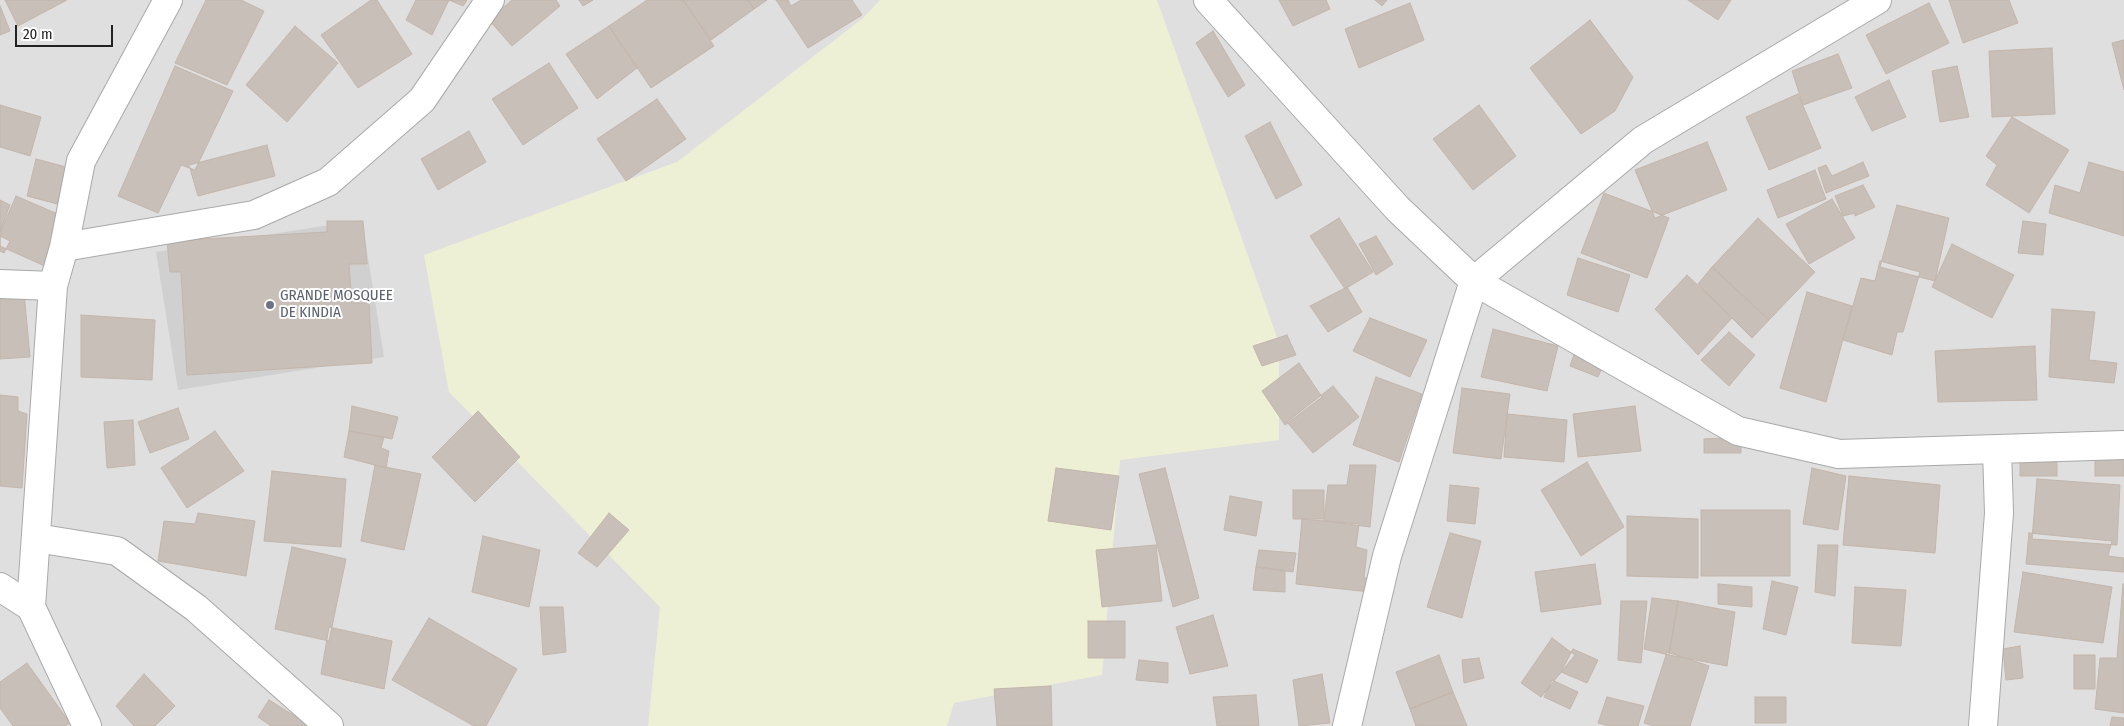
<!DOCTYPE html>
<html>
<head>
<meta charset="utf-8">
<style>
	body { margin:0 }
	#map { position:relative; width:2124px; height:726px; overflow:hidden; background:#f2efe9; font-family:"Fira Sans Condensed",sans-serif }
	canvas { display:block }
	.scale { position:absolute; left:15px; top:25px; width:98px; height:22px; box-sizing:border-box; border:2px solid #222; border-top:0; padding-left:6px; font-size:15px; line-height:18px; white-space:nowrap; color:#222; -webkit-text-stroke:4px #fff; paint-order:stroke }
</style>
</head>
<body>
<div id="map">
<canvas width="2124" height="726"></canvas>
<div class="scale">20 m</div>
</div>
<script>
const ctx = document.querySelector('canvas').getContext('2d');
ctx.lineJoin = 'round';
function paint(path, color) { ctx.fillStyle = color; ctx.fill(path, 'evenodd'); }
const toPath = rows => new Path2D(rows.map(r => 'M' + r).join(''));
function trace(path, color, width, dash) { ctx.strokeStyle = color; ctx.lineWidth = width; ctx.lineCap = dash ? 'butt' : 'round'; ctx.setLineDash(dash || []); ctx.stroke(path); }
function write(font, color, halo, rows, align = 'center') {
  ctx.font = font + ' "Fira Sans Condensed",sans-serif'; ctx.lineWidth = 4; ctx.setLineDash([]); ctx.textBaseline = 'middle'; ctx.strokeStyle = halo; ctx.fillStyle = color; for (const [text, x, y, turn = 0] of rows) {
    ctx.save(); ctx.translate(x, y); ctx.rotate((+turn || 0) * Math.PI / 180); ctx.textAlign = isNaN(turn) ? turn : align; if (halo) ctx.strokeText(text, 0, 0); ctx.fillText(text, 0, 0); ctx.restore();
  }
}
const residential = toPath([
	[0,0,2124,0,2124,726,0,726]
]);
const religious = toPath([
	[362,220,384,357,178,390,156,252]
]);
const farmland = toPath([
	[880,0,1157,0,1279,343,1279,440,1120,460,1102,675,954,703,947,726,648,726,660,607,449,392,424,255,677,162,863,18]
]);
const building = toPath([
	[5,0,67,0,18,26,5,0],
	[206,0,241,0,264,11,227,85,175,63,206,0],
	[371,0,377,0,412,54,358,88,321,35,371,0],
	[416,0,467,0,463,6,449,0,432,35,406,20,416,0],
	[512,0,556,0,560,6,512,46,489,20,512,0],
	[579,0,593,0,583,6,579,0],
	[647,0,683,0,714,46,651,88,609,26,647,0],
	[683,0,748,0,754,9,711,40,683,0],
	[748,0,767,0,754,9,748,0],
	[776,0,788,0,791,6,801,0,852,0,862,15,808,48,776,0],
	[1279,0,1326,0,1330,9,1293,26,1279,0],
	[1375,0,1387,0,1382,6,1375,0],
	[1688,0,1731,0,1718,20,1688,0],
	[1949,0,2009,0,2018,23,1963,43,1949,0],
	[1410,3,1424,40,1359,68,1345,29,1410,3],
	[1929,3,1949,43,1886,74,1866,35,1929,3],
	[0,6,10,31,0,35,0,6],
	[1590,20,1633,77,1615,111,1581,134,1530,68,1590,20],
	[295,26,338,63,287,122,246,85,295,26],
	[609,26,637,68,597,99,566,54,609,26],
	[1213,31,1245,85,1228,97,1196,43,1213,31],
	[2124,40,2124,90,2112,43,2124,40],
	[2052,48,2055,114,1992,117,1989,51,2052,48],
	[1838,54,1852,88,1803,105,1792,71,1838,54],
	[549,63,578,108,523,145,492,99,549,63],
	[175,66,233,91,195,170,181,165,158,213,118,196,175,66],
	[1957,66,1969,117,1940,122,1932,71,1957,66],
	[1889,80,1906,117,1872,131,1855,97,1889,80],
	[1798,94,1821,148,1769,170,1746,117,1798,94],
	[657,99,686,139,626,181,597,139,657,99],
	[0,105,41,117,30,156,0,147,0,105],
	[1479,105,1516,156,1473,190,1433,139,1479,105],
	[2012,117,2069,150,2029,213,1986,185,1997,165,1986,156,2012,117],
	[1270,122,1302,185,1276,199,1245,136,1270,122],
	[469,131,486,162,438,190,421,159,469,131],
	[1707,142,1727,190,1655,218,1635,170,1707,142],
	[267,145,275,176,198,196,189,165,267,145],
	[36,159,70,168,61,205,27,196,36,159],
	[1863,162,1869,176,1826,193,1818,168,1826,165,1832,176,1863,162],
	[2089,162,2124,172,2124,236,2049,213,2055,185,2080,193,2089,162],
	[1815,170,1826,199,1778,218,1767,190,1815,170],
	[1863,185,1875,207,1855,216,1855,213,1843,216,1835,196,1863,185],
	[1604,193,1669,218,1647,278,1581,253,1604,193],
	[16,196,67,218,47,267,0,246,0,233,16,196],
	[1832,199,1855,238,1809,264,1786,224,1832,199],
	[0,200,10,205,0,232,0,200],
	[1897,205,1949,218,1935,281,1880,267,1897,205],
	[1339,218,1373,272,1345,289,1310,236,1339,218],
	[1758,218,1815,272,1769,320,1712,267,1758,218],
	[327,221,363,221,367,264,349,264,352,303,369,303,372,363,187,375,181,272,170,272,167,241,327,232,327,221],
	[2023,221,2046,224,2043,255,2018,253,2023,221],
	[0,236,10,241,4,253,0,251,0,236],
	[1376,236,1393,264,1376,275,1359,244,1376,236],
	[1952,244,2014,275,1992,318,1932,287,1952,244],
	[1578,258,1630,275,1618,312,1567,295,1578,258],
	[1880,261,1920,272,1903,332,1897,332,1892,355,1843,340,1861,278,1875,281,1880,261],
	[1712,267,1769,320,1752,338,1698,284,1712,267],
	[1687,275,1732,318,1698,355,1655,309,1687,275],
	[1347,287,1362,312,1328,332,1310,306,1347,287],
	[24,292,30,357,0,359,0,294,24,292],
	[1807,292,1852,306,1826,402,1780,388,1807,292],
	[2052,309,2095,312,2089,360,2117,363,2114,383,2049,377,2052,309],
	[81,315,155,320,152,380,81,377,81,315],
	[1370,318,1427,340,1410,377,1353,351,1370,318],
	[1493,329,1558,346,1547,391,1481,377,1493,329],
	[1729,332,1755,355,1729,386,1701,360,1729,332],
	[1287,335,1296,355,1262,366,1253,346,1287,335],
	[1578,343,1607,357,1598,377,1570,366,1578,343],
	[2035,346,2037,400,1938,402,1935,351,2035,346],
	[1299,363,1322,397,1285,425,1262,391,1299,363],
	[1376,377,1422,394,1399,462,1353,445,1376,377],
	[1333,386,1359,417,1313,453,1287,422,1333,386],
	[1462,388,1510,394,1501,459,1453,453,1462,388],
	[0,395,18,397,18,411,27,414,22,488,0,486,0,395],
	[352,406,398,417,392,439,349,431,352,406],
	[1635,406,1641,451,1578,457,1573,414,1635,406],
	[178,408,189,439,150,453,138,422,178,408],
	[478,411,520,457,475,502,432,457,478,411],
	[1507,414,1567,420,1564,462,1504,457,1507,414],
	[133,420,135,465,107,468,104,422,133,420],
	[215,431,244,471,187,508,161,468,215,431],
	[349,431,384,437,381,448,389,451,386,468,344,457,349,431],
	[1741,437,1741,453,1704,453,1704,439,1741,437],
	[2095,453,2124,453,2124,476,2095,476,2095,453],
	[2020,459,2057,459,2057,476,2020,476,2020,459],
	[1587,462,1624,527,1581,556,1541,490,1587,462],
	[375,465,421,474,404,550,361,541,375,465],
	[1350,465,1376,465,1370,527,1324,521,1328,485,1347,485,1350,465],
	[1056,468,1119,476,1111,530,1048,521,1056,468],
	[1165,468,1199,598,1173,607,1139,474,1165,468],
	[1812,468,1846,476,1838,530,1803,524,1812,468],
	[272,471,346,479,341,547,264,541,272,471],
	[1849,476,1940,485,1935,553,1843,545,1849,476],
	[2037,479,2120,485,2117,545,2032,539,2037,479],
	[1450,485,1479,488,1475,524,1447,521,1450,485],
	[1293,490,1324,490,1324,519,1293,519,1293,490],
	[1230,496,1262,502,1256,536,1224,530,1230,496],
	[1701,510,1790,510,1790,576,1701,576,1701,510],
	[198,513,255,521,246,576,158,561,164,521,195,524,198,513],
	[609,513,629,530,597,567,578,553,609,513],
	[1627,516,1698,519,1698,578,1627,576,1627,516],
	[1302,519,1359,524,1356,547,1367,550,1364,578,1373,578,1370,592,1296,584,1302,519],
	[1450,533,1481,541,1462,618,1427,607,1450,533],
	[2029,533,2112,541,2108,556,2124,558,2124,572,2026,564,2029,533],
	[483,536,540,550,529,607,472,592,483,536],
	[1156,545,1162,601,1102,607,1096,550,1156,545],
	[1818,545,1838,545,1835,596,1815,592,1818,545],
	[292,547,346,559,329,641,275,629,292,547],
	[1259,550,1296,553,1293,572,1256,567,1259,550],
	[1595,564,1601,604,1541,612,1535,572,1595,564],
	[1256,567,1285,570,1285,592,1253,590,1256,567],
	[2023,572,2112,587,2103,643,2014,632,2023,572],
	[1772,581,1798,587,1786,635,1763,629,1772,581],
	[1718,584,1752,587,1752,607,1718,604,1718,584],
	[2123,584,2124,584,2124,713,2095,709,2100,658,2117,658,2123,584],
	[1855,587,1906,590,1901,646,1852,643,1855,587],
	[1652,598,1678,601,1669,655,1644,649,1652,598],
	[1621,601,1647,601,1641,663,1618,660,1621,601],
	[1678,601,1735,612,1727,666,1669,655,1678,601],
	[540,607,563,607,566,652,543,655,540,607],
	[1213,615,1228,666,1190,674,1176,627,1213,615],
	[429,618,517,669,486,726,474,726,392,680,429,618],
	[1088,621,1125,621,1125,658,1088,658,1088,621],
	[329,627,392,641,384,689,321,674,329,627],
	[1552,638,1575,655,1541,697,1521,683,1552,638],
	[2020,646,2023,678,2006,680,2003,649,2020,646],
	[1573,649,1598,660,1587,683,1561,672,1573,649],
	[1667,652,1709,666,1690,726,1654,726,1644,723,1667,652],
	[1439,655,1453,692,1410,709,1396,672,1439,655],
	[2074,655,2095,655,2095,689,2074,689,2074,655],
	[1479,658,1484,678,1464,683,1462,660,1479,658],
	[1139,660,1168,663,1168,683,1136,680,1139,660],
	[27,663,70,723,65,726,13,726,0,708,0,682,27,663],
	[144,674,175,706,155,726,134,726,116,706,144,674],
	[1322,674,1330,723,1299,726,1293,680,1322,674],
	[1552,680,1578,692,1570,709,1544,697,1552,680],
	[1051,686,1052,726,997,726,994,689,1051,686],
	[1453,692,1467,726,1416,726,1410,709,1453,692],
	[1256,695,1259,726,1217,726,1213,697,1256,695],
	[1607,697,1644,706,1638,726,1609,726,1598,723,1607,697],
	[1755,697,1786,697,1786,723,1755,723,1755,697],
	[269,700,311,726,271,726,258,717,269,700],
	[2112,717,2124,718,2124,726,2110,726,2112,717]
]);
const street = toPath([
	[1208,0,1398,209,1474,281,1738,431,1839,454,2124,445],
	[64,247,254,215,328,182,422,100,490,0],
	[0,284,53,286],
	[36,538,117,551,196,608,329,726],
	[0,587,31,607,87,726],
	[31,607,53,286,64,247,81,161,168,0],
	[1347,726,1387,556,1474,281,1643,140,1877,0],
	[1983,726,1999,513,1997,450]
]);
const markers = [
	[270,305,5,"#6b7280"]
];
const worshipNames = [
	["GRANDE MOSQUEE",280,296],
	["DE KINDIA",280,313]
];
paint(residential, '#e0dfdf');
paint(religious, '#d0d0d0');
paint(farmland, '#eef0d5');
paint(building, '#c7bfb8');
trace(building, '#c4b6ab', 1);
trace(street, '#a9a9a9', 30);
trace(street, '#fff', 28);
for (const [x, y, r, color] of markers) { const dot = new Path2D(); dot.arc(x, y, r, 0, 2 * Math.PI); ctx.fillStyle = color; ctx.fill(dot); trace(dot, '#fff', 2); }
write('15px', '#5b616d', '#fff', worshipNames, 'left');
</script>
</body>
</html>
